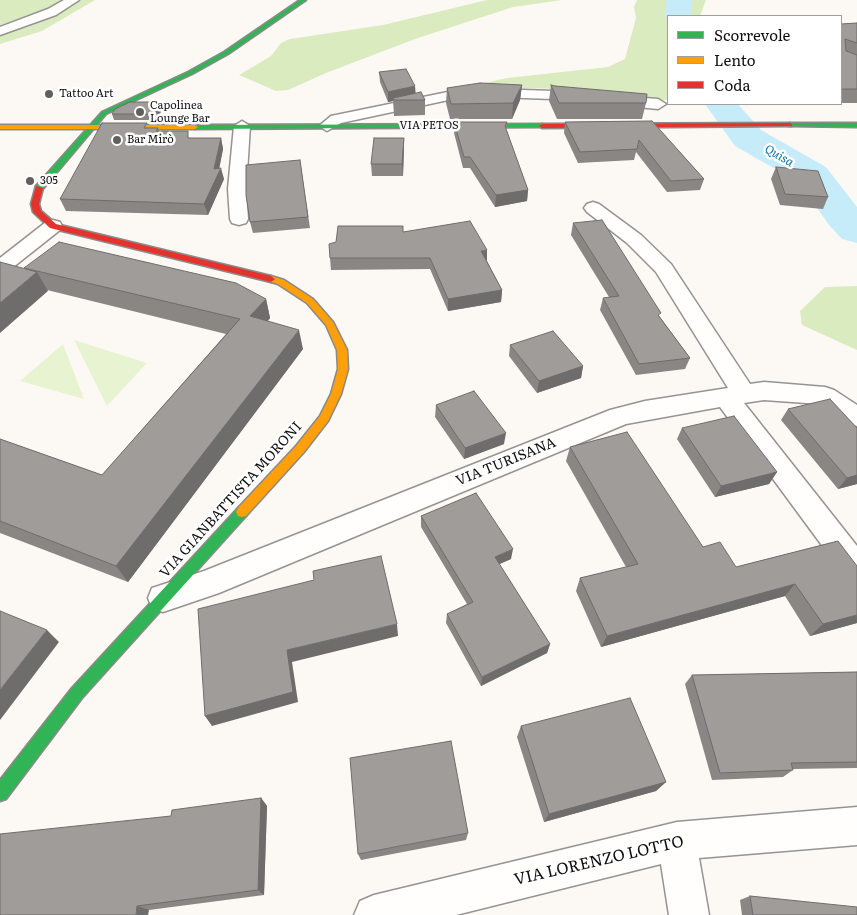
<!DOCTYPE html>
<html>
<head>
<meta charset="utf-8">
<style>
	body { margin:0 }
	#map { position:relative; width:857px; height:915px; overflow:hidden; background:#fcf9f4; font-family:Literata,serif }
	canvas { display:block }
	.legend { position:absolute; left:667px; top:15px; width:175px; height:90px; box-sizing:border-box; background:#fff; border:1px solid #9f9f9f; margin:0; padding:6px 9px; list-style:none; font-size:15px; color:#0e0e0e }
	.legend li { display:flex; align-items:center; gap:10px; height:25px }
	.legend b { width:25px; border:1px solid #9f9f9f }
</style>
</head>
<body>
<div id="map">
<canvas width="857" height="915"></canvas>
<ul class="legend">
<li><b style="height:6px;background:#30b455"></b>Scorrevole</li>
<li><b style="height:6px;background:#ff9f0a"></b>Lento</li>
<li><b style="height:6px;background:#e5322d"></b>Coda</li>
</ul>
</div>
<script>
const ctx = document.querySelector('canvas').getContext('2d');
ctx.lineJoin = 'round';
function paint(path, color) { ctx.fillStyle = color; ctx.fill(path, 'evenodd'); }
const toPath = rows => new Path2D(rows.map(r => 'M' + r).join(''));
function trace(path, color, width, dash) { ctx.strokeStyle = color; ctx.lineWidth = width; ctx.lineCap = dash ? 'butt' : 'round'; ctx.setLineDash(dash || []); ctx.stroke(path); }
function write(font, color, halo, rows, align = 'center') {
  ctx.font = font + ' Literata,serif'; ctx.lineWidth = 5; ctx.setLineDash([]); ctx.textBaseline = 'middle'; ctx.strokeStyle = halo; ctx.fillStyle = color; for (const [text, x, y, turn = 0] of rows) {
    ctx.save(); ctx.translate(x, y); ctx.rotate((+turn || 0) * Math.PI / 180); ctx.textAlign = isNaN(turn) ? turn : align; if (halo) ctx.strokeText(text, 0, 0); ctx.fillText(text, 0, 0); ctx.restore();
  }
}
const green = toPath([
	[74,340,147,363,107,406],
	[63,344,84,399,20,381]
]);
const forest = toPath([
	[0,0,95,0,42,31,0,44],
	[487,0,562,0,513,7,415,39,326,73,288,90,276,91,239,75,271,56,281,43,290,39,383,25],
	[637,0,706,0,700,16,668,16,668,100,639,100,556,89,471,86,507,78,608,67,625,59,636,18,634,7],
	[857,286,857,350,802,325,800,311,825,287]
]);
const river = toPath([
	[666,0,692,0,691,16,668,16,668,21,665,16,666,0],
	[705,104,738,104,761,130,826,167,857,207,857,243,842,239,829,225,800,183,735,146,705,104]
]);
const street = toPath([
	[64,0,79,0,56,15,0,35,0,27,48,9,64,0],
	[467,88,553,91,658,99,666,104,658,109,553,99,467,96,341,123,327,131,319,126,331,116,467,88],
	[242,121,250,126,246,189,248,219,246,223,239,225,232,223,230,219,228,189,234,126,242,121],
	[593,202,599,204,641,235,671,264,750,384,764,382,825,387,834,390,857,405,857,426,848,424,820,404,764,400,744,403,857,546,857,582,846,578,720,407,626,424,219,593,163,612,152,608,148,598,152,588,204,571,610,410,645,401,728,388,656,272,627,243,587,212,584,208,587,204,593,202],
	[53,220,60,222,62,226,60,230,7,272,0,274,0,258,46,222,53,220],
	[857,807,857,845,699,858,709,915,669,915,661,864,456,915,354,915,360,901,374,895,677,822,857,807]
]);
const fast = toPath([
	[300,0,306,0,228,54,192,74,106,114,42,190,36,190,36,186,102,112,188,72,224,52,300,0],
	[790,123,857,123,857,127,788,126,788,124,790,123],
	[542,124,544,125,544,127,195,129,192,127,195,125,542,124],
	[242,507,246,508,248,512,246,516,82,698,6,799,0,801,0,780,72,688,238,508,242,507]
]);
const slow = toPath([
	[0,125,195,125,198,127,195,129,0,129,0,125],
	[271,276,284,280,313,299,333,322,347,350,348,369,341,394,328,421,304,452,246,516,242,517,238,516,236,512,238,508,296,446,320,416,331,394,338,369,337,350,326,325,307,303,278,284,268,281,267,279,271,276]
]);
const jam = toPath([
	[790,123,792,124,792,126,542,128,539,126,542,124,790,123],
	[36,186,43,188,39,204,41,211,56,224,271,276,275,279,271,282,50,228,33,212,31,204,36,186]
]);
const wall = toPath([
	[857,23,857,103,841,103,841,24],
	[379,72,425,100,425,115,394,116,394,114,393,101,388,102,380,82],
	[522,85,520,100,512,119,450,119,446,103,447,88],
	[551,85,646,103,642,119,557,119,549,101],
	[161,102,163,107,157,120,114,120,112,114],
	[652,121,704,179,700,190,667,192,636,152,634,160,578,163,564,133,565,122],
	[454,122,507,122,506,130,528,190,527,201,495,207,470,168,463,168,454,133],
	[148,128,158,128,159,131,190,138,221,138,223,149,219,168,224,179,208,215,66,211,60,199],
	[404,138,403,176,372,176,371,164],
	[300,160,310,228,253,233,250,222],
	[776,167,828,197,823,209,780,205,771,179],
	[573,223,660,317,690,358,685,369,636,375,600,310,603,298,609,297,571,235],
	[403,232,487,261,502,290,501,302,448,311,430,269,331,270,330,258],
	[25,269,266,299,270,318,268,321,303,349,128,582,0,533,0,439,102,475,226,334,47,290,48,291],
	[510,345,583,366,581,378,537,393,509,356],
	[436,405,504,444,464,459,435,417],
	[788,409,857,428,857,484,838,489,781,420],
	[682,428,777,472,769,484,715,497,677,439],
	[570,447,703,547,736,567,838,541,857,623,810,636,785,596,601,647,576,591,580,578,626,567,566,461],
	[421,516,511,559,499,564,550,644,547,653,481,686,446,623,447,614,467,604,421,527],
	[857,672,857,768,793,769,793,770,783,777,712,780,685,684,692,675],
	[521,726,666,782,656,791,544,822,517,737],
	[261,798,267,806,264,895,149,910,0,915],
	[468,833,466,840,361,860,358,854],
	[750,896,857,915,742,915,740,900]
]);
const shadedWall = toPath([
	[522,85,520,100,512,119,513,103],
	[415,86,416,97,393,98,393,101,388,102,388,92],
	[161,102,163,107,157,120,155,114],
	[221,138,223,149,218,175,221,168,224,179,208,215,204,204],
	[404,138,404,149,403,176,402,164],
	[528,190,527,201,495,207,496,195],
	[487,250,487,262,481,251],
	[37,272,48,291,0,333,0,303],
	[502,290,501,302,448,311,448,299],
	[266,299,270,318,255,336,250,316],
	[299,330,303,349,128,582,116,566],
	[583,366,581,378,537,393,539,381],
	[506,433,504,444,464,459,465,448],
	[777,472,769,484,715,497,721,486],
	[857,475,857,484,838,489,847,478],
	[513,549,511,559,493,567,495,557],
	[795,584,785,596,601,647,607,636],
	[857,615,857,623,810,636,823,624],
	[397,624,398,636,292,662,298,702,212,726,205,716,287,650],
	[47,630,59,642,0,720,0,690],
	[550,644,547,653,481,686,482,677],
	[666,782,656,791,544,822,549,814],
	[261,798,267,806,264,895,258,890],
	[137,906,149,910,148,915,136,915]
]);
const building = toPath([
	[857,23,857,43,845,39,846,51,857,55,857,89,841,89,841,24,857,23],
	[406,69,415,86,388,92,379,72,406,69],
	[480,83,522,85,513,103,451,104,447,88,480,83],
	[551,85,555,86,647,94,646,103,559,103,551,85],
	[421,92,425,100,394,100,393,98,421,92],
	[130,102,161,102,155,114,112,114,115,109,130,102],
	[652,121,704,179,671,181,639,140,637,149,580,152,565,122,652,121],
	[454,122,507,122,505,126,528,190,496,195,470,157,464,157,454,122],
	[102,123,147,123,144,128,158,128,156,131,188,131,188,138,221,138,214,169,221,168,204,204,60,199,102,123],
	[374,138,404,138,402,164,371,164,374,138],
	[300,160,308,217,250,222,246,195,246,165,300,160],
	[776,167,818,171,828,197,785,194,776,167],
	[602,220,661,313,658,315,690,358,639,364,603,298,619,296,573,223,602,220],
	[470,221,487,250,481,251,502,290,448,299,430,258,330,258,329,244,336,242,338,226,403,226,403,232,470,221],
	[59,242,236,283,266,299,250,316,299,330,116,566,0,521,0,439,102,475,240,319,24,268,59,242],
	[0,262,37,272,0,303,0,262],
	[553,331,583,366,539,381,510,345,553,331],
	[474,391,506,433,465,448,436,405,474,391],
	[830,399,857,428,857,475,847,478,788,409,830,399],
	[734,416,777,472,721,486,682,428,734,416],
	[627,432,703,547,720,542,736,567,838,541,857,566,857,615,823,624,795,584,607,636,580,578,638,564,570,447,627,432],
	[476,493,513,549,495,557,550,644,482,677,447,614,473,602,421,516,476,493],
	[381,556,397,624,287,650,293,692,205,716,198,609,314,580,313,571,381,556],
	[0,611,47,630,0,690,0,611],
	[857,672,857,762,791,763,793,770,720,773,692,675,857,672],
	[630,698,666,782,549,814,521,726,630,698],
	[451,741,468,833,358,854,350,758,451,741],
	[261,798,258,890,137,906,136,915,0,915,0,834,171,816,172,810,261,798],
	[750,896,857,907,857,915,753,915,750,896]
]);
const markers = [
	[49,94,5,"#61605e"],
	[140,112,5,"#61605e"],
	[117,140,5,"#61605e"],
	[30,181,5,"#61605e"]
];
const farPoinames = [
	["Tattoo Art",59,94],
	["Capolinea",150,106],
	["Lounge Bar",150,119],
	["Bar Mirò",127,140],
	["305",40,181]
];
const farStreetnames = [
	["VIA PETOS",429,126]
];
const farWaternames = [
	["Quisa",779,156,30]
];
const streetNames = [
	["VIA TURISANA",506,462,-22],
	["VIA GIANBATTISTA MORONI",231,500,-48]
];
const nearStreetnames = [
	["VIA LORENZO LOTTO",599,861,-13]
];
paint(green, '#e8f3d1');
paint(forest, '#d9ebbf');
paint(river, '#c6ecfa');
trace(street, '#959492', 3);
trace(fast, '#8c8a88', 3);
trace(slow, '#8c8a88', 3);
trace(jam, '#8c8a88', 3);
paint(street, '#fffefd');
paint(fast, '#30b455');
paint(slow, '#ff9f0a');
paint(jam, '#e5322d');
paint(wall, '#898684');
paint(shadedWall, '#6f6d6b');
paint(building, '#9f9c99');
trace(building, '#6f6d6b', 1);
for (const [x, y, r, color] of markers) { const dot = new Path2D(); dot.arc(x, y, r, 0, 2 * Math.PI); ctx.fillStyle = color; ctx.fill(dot); trace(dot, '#fff', 2); }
write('11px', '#0e0e0e', '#fff', farPoinames, 'left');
write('11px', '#0e0e0e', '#fff', farStreetnames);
write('italic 12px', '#0b76ad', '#fff', farWaternames);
write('14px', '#0e0e0e', '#fff', streetNames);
write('16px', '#0e0e0e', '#fff', nearStreetnames);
</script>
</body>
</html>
